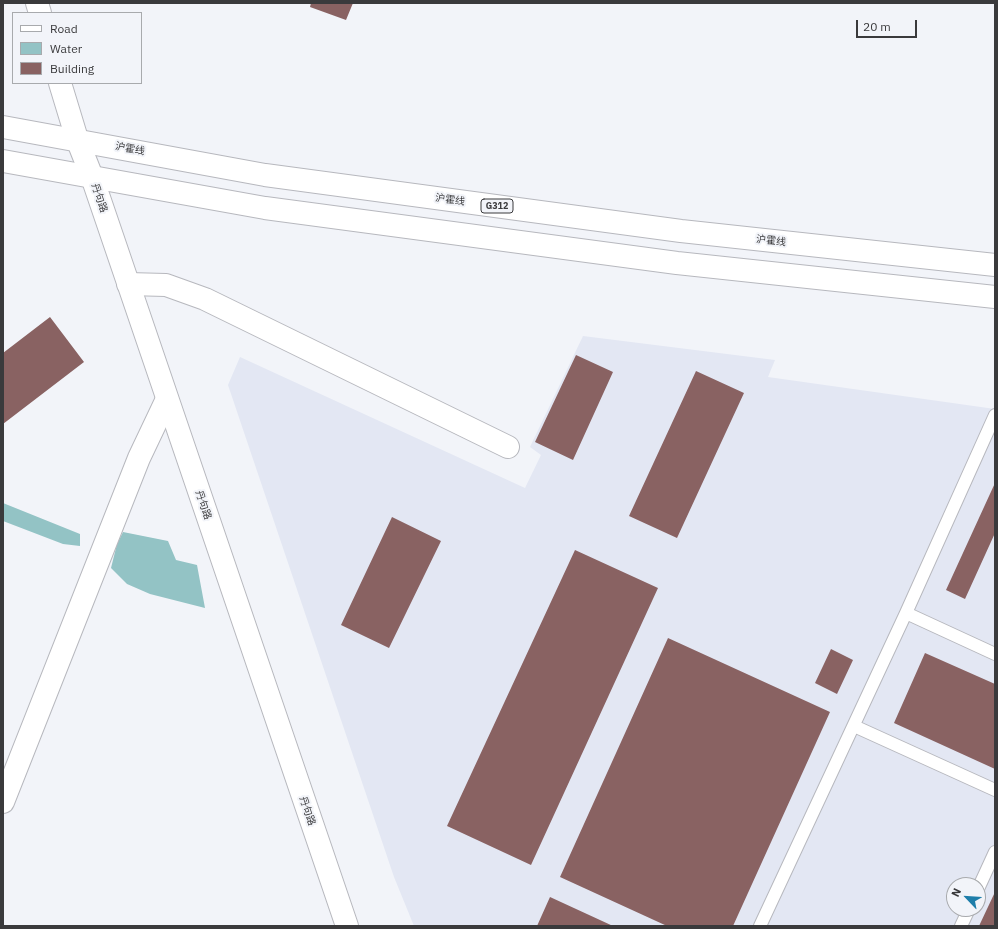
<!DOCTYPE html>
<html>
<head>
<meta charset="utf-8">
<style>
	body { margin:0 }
	#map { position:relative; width:998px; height:929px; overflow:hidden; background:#f2f4f9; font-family:"IBM Plex Sans",sans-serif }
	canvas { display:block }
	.frame { position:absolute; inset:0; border:4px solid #3a3a3c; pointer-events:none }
	.legend { position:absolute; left:12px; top:12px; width:130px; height:72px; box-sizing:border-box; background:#f2f4f9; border:1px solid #a8aaad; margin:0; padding:5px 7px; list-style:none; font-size:12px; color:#3a3a3c }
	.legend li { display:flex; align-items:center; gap:8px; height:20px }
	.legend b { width:20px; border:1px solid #a8aaad }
	.north { position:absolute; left:946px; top:877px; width:40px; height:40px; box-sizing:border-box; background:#f2f4f9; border:1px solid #a8aaad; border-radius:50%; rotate:295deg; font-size:11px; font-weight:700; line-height:16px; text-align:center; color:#3a3a3c }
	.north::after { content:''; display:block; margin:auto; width:14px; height:18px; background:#1e7eaa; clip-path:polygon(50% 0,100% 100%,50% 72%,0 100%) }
	.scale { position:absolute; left:856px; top:20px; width:61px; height:18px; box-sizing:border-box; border:2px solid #3a3a3c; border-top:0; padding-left:5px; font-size:12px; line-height:14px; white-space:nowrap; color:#3a3a3c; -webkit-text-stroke:3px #f2f4f9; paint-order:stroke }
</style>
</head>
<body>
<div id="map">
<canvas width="998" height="929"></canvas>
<div class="frame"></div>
<ul class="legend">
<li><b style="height:5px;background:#fff"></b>Road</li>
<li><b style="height:11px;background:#93c3c5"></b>Water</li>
<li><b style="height:11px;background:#896262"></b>Building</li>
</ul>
<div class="north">N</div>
<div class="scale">20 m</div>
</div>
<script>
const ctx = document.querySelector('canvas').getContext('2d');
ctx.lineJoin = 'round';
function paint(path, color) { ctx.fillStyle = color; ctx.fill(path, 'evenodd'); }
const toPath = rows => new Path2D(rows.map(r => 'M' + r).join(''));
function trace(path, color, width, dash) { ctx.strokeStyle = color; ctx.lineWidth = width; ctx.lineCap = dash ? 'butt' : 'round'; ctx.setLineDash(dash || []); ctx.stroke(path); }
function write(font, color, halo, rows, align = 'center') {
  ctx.font = font + ' "IBM Plex Sans","Noto Sans SC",sans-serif'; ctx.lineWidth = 4; ctx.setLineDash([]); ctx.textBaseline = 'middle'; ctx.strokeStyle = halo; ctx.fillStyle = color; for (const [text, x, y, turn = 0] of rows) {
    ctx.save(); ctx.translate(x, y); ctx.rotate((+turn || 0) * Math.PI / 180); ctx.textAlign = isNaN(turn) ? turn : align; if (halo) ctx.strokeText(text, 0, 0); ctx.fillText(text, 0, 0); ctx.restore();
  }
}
const built = toPath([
	[583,336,775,360,768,377,995,409,995,926,414,926,394,877,228,385,240,357,525,488,541,455,530,447],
	[954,885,978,885,978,909,954,909]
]);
const water = toPath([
	[3,503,80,534,80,546,63,544,3,521],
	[123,532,168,541,176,560,197,565,205,608,150,594,127,584,111,568,117,544]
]);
const building = toPath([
	[311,3,353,3,346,20,310,7],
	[50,317,84,362,3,424,3,353],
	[576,355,613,372,573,460,535,442],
	[696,371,744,393,677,538,629,516],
	[995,483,995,533,965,599,946,590],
	[392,517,441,541,389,648,341,625],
	[575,550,658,588,531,865,447,826],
	[668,638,830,712,733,926,667,926,560,877],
	[831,649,853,660,837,694,815,683],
	[925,653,995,684,995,769,894,723],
	[995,892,995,926,979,926],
	[550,897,613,926,537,926]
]);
const lane = toPath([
	[906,613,995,654],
	[854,726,995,790],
	[978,889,995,852],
	[760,926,906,613,995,415],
	[961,926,969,909]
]);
const street = toPath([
	[128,284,166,285,205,299,508,447],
	[3,802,139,458,167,399]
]);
const secondary = toPath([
	[37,3,40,13],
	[60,83,77,139,92,177,347,926]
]);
const highway = toPath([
	[3,127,265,175,681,231,995,265],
	[3,161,265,208,677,263,995,297]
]);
const shields = [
	[497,206,32]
];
const shieldNames = [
	["G312",497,206]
];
const streetNames = [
	["沪霍线",130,149,11],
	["丹句路",99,198,71],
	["沪霍线",450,200,8],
	["沪霍线",771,241,6],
	["丹句路",203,505,71],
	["丹句路",307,811,71]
];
paint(built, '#e3e7f3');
paint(water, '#93c3c5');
paint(building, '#896262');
trace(lane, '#b7b8be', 14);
trace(street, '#b7b8be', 24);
trace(secondary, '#b7b8be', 24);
trace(highway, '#b7b8be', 24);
trace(lane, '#fff', 12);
trace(street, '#fff', 22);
trace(secondary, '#fff', 22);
trace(highway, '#fff', 22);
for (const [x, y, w] of shields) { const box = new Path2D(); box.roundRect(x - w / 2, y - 7, w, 14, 3); ctx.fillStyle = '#f2f4f9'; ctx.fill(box); trace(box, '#3a3a3c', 1); }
write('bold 9px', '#3a3a3c', null, shieldNames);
write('10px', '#3a3a3c', '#f2f4f9', streetNames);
</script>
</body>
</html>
